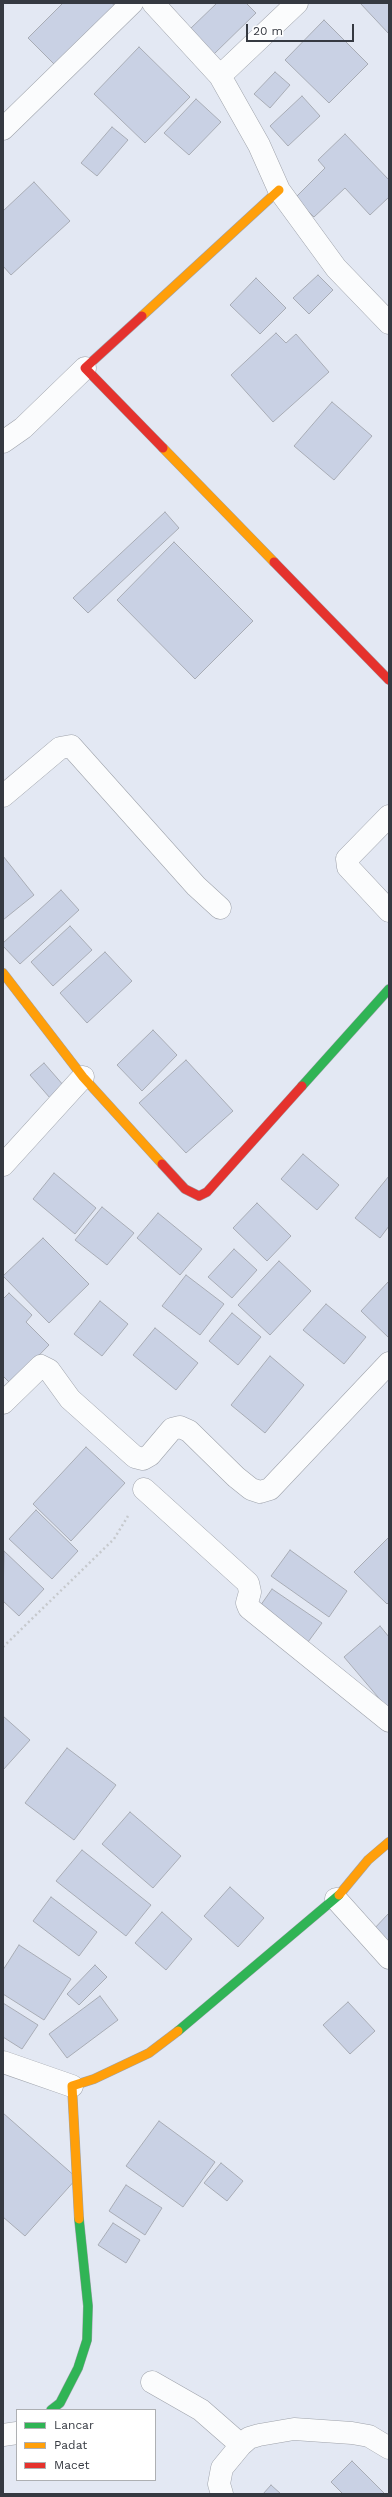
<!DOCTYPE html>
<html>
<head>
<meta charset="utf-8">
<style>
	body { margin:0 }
	#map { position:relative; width:392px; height:2497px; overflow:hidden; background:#e3e8f3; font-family:"Work Sans",sans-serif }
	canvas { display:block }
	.frame { position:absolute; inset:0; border:4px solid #353941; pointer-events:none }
	.legend { position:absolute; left:16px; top:2409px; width:140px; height:72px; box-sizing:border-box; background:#fff; border:1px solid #aeb0b3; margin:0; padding:5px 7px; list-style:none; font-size:12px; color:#353941 }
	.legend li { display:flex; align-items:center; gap:8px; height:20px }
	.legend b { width:20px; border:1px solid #aeb0b3 }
	.scale { position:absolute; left:246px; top:24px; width:108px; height:18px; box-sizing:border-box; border:2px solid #353941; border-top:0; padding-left:5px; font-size:12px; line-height:14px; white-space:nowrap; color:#353941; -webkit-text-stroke:3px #fff; paint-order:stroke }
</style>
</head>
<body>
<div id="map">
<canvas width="392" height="2497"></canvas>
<div class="frame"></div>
<ul class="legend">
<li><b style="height:5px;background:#30b455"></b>Lancar</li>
<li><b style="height:5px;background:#ff9f0a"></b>Padat</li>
<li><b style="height:5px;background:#e5322d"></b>Macet</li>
</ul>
<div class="scale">20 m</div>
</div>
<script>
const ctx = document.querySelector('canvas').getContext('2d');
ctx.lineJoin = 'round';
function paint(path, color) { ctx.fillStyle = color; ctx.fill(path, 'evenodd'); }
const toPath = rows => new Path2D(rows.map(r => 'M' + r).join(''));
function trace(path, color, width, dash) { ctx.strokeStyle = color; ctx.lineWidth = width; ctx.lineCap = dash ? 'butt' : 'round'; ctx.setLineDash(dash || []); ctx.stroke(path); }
const building = toPath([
	[63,3,112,3,117,9,58,68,28,38,63,3],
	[217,3,246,3,256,13,214,54,190,29,217,3],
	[360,3,389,3,389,34,360,3],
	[324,20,368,64,329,103,285,60,324,20],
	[139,47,190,97,145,143,94,94,139,47],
	[275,72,290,85,270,108,254,94,275,72],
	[302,96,320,116,288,146,270,126,302,96],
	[196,99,221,122,189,155,164,133,196,99],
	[112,127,128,140,97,176,81,163,112,127],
	[345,134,389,180,389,197,370,215,345,188,314,217,295,198,325,168,318,160,345,134],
	[34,182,70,221,11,275,3,266,3,211,34,182],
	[318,275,333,290,309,314,293,298,318,275],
	[256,278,286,308,260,334,230,305,256,278],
	[276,333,286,343,296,334,329,372,273,422,231,375,276,333],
	[332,402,372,436,334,480,294,446,332,402],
	[165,512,179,528,88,613,73,598,165,512],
	[174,542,253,621,195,679,117,600,174,542],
	[3,856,34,895,3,920,3,856],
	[61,890,79,910,20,964,3,946,3,943,61,890],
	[70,926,92,950,53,986,31,962,70,926],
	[105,952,132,981,87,1023,60,993,105,952],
	[153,1030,177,1055,142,1091,117,1065,153,1030],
	[186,1060,233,1111,186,1153,139,1103,186,1060],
	[44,1063,64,1086,50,1098,30,1075,44,1063],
	[303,1154,339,1185,317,1210,281,1179,303,1154],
	[54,1173,96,1208,75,1234,33,1199,54,1173],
	[389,1176,389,1226,380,1238,355,1218,389,1176],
	[257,1203,291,1236,267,1261,233,1228,257,1203],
	[102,1207,134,1233,107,1265,75,1240,102,1207],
	[158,1213,202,1249,180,1275,137,1238,158,1213],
	[43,1238,89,1284,49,1323,3,1276,43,1238],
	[234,1249,257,1270,232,1298,208,1277,234,1249],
	[279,1261,311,1291,270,1335,238,1305,279,1261],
	[186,1275,224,1304,200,1335,162,1306,186,1275],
	[389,1281,389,1338,361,1311,389,1281],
	[9,1293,32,1315,26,1322,49,1345,11,1384,3,1376,3,1299,9,1293],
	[100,1301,128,1324,102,1356,74,1334,100,1301],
	[326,1304,366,1337,344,1364,303,1330,326,1304],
	[232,1313,261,1337,238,1365,209,1341,232,1313],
	[155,1328,198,1363,176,1390,133,1355,155,1328],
	[270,1356,304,1385,265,1433,231,1405,270,1356],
	[86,1447,125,1483,71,1541,33,1504,86,1447],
	[36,1510,78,1551,52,1579,9,1539,36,1510],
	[389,1537,389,1602,387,1604,354,1572,389,1537],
	[290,1550,347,1591,329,1617,271,1576,290,1550],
	[4,1551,44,1589,19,1616,3,1601,4,1551],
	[272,1589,322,1623,308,1642,258,1609,272,1589],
	[380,1626,389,1637,389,1710,344,1657,380,1626],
	[3,1716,30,1740,3,1770,3,1716],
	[67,1748,116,1785,74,1840,25,1803,67,1748],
	[130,1812,181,1856,153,1888,102,1844,130,1812],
	[82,1850,151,1905,126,1936,56,1881,82,1850],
	[230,1887,264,1918,238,1947,204,1916,230,1887],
	[51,1897,97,1932,79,1956,33,1921,51,1897],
	[162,1912,192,1939,166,1970,135,1943,162,1912],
	[389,1913,389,1946,373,1930,389,1913],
	[19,1945,71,1979,44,2020,3,1994,3,1970,19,1945],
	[95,1965,107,1977,79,2005,67,1994,95,1965],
	[100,1996,118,2020,67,2058,49,2034,100,1996],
	[348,2002,375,2031,350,2054,323,2025,348,2002],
	[3,2003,38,2025,22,2049,3,2037,3,2003],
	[3,2113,77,2178,25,2236,3,2217,3,2113],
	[159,2121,215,2162,183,2207,126,2166,159,2121],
	[221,2163,243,2181,227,2201,204,2183,221,2163],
	[126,2185,162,2208,145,2235,109,2211,126,2185],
	[113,2223,140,2240,126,2263,98,2245,113,2223],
	[352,2461,385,2494,343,2494,331,2482,352,2461],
	[271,2485,281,2494,263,2494,271,2485]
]);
const path = toPath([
	[3,1647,114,1539,128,1516]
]);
const street = toPath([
	[153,3,220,76,259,145,279,190,336,268,389,323],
	[220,76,297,3],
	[3,129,132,3],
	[3,442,23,428,85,368],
	[3,796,60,748,71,746,196,886,220,908],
	[389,816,347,859,348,867,389,911],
	[3,1165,83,1077],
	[3,1403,41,1366,49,1370,70,1399,135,1457,143,1459,150,1455,172,1429,180,1427,189,1431,236,1477,251,1489,260,1492,270,1489,389,1363],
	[144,1489,248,1583,250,1592,247,1603,249,1608,389,1721],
	[336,1899,389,1958],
	[3,2062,72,2086],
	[152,2382,201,2410,241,2445],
	[3,2435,17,2433],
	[222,2494,219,2484,222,2468,241,2445,249,2438,259,2435,294,2429,352,2433,369,2436,389,2448]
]);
const fast = toPath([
	[302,1086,389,989],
	[178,2031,339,1895],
	[51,2410,60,2403,78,2368,87,2340,88,2306,79,2219]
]);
const slow = toPath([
	[142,316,279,190],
	[163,448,274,562],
	[3,973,83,1077,162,1164],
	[339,1895,368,1860,389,1842],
	[79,2219,72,2086,94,2079,149,2053,178,2031]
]);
const jam = toPath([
	[142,316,85,368,163,448],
	[274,562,389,680],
	[162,1164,185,1189,199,1196,207,1192,302,1086]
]);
paint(building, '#c9d1e4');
trace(building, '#a8acb5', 1);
trace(street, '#9ea2aa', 23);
trace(fast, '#9ea2aa', 10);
trace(slow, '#9ea2aa', 10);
trace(jam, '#9ea2aa', 10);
trace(path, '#c6c9cd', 2.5, [2, 3]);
trace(street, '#fbfcfd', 22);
trace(fast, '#30b455', 9);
trace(slow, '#ff9f0a', 9);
trace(jam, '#e5322d', 9);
</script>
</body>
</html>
